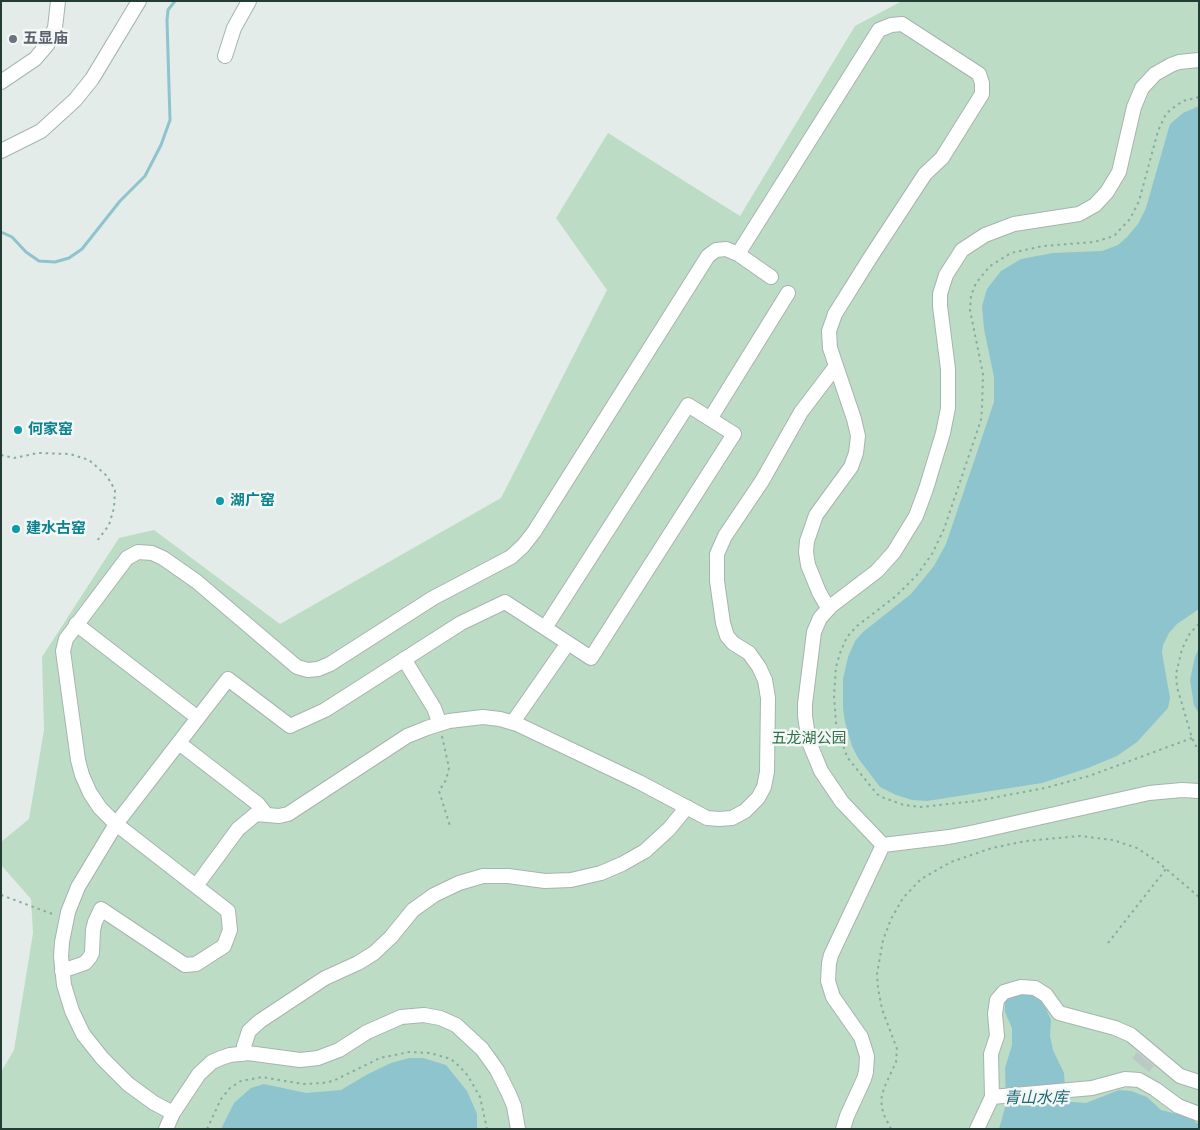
<!DOCTYPE html>
<html>
<head>
<meta charset="utf-8">
<style>
	body { margin:0 }
	#map { position:relative; width:1200px; height:1130px; overflow:hidden; background:#e3ece8; font-family:"Work Sans",sans-serif }
	canvas { display:block }
	.frame { position:absolute; inset:0; border:2px solid #233c35; pointer-events:none }
</style>
</head>
<body>
<div id="map">
<canvas width="1200" height="1130"></canvas>
<div class="frame"></div>
</div>
<script>
const ctx = document.querySelector('canvas').getContext('2d');
ctx.lineJoin = 'round';
function paint(path, color) { ctx.fillStyle = color; ctx.fill(path, 'evenodd'); }
const toPath = rows => new Path2D(rows.map(r => 'M' + r).join(''));
function trace(path, color, width, dash) { ctx.strokeStyle = color; ctx.lineWidth = width; ctx.lineCap = dash ? 'butt' : 'round'; ctx.setLineDash(dash || []); ctx.stroke(path); }
function write(font, color, halo, rows, align = 'center') {
  ctx.font = font + ' "Work Sans","Noto Sans SC",sans-serif'; ctx.lineWidth = 5; ctx.setLineDash([]); ctx.textBaseline = 'middle'; ctx.strokeStyle = halo; ctx.fillStyle = color; for (const [text, x, y, turn = 0] of rows) {
    ctx.save(); ctx.translate(x, y); ctx.rotate((+turn || 0) * Math.PI / 180); ctx.textAlign = isNaN(turn) ? turn : align; if (halo) ctx.strokeText(text, 0, 0); ctx.fillText(text, 0, 0); ctx.restore();
  }
}
const green = toPath([
	[902,1,1199,1,1199,1129,1,1129,1,1072,14,1050,33,933,31,899,1,865,1,842,29,819,44,730,42,657,119,538,154,530,280,624,501,498,607,290,556,218,608,133,740,216,855,26]
]);
const water = toPath([
	[1199,106,1199,609,1177,624,1169,633,1163,645,1162,653,1170,698,1168,708,1137,742,1117,756,1088,768,1042,783,927,801,912,800,896,795,880,787,858,758,852,746,845,722,843,708,843,679,848,657,855,641,863,632,911,594,934,566,946,544,994,402,994,377,984,329,982,306,987,289,1001,271,1021,259,1053,253,1102,251,1118,245,1127,237,1138,224,1146,208,1170,124,1183,113],
	[1199,648,1199,714,1194,705,1190,680,1195,657],
	[1028,990,1043,1002,1051,1020,1050,1036,1053,1050,1064,1073,1066,1099,1071,1102,1086,1103,1119,1090,1131,1091,1147,1097,1161,1110,1193,1118,1196,1123,1199,1123,1199,1129,999,1129,1006,1104,1005,1068,1012,1045,1012,1028,1005,1012,1005,996],
	[409,1058,423,1058,446,1065,467,1091,477,1114,477,1129,221,1129,234,1103,251,1088,264,1084,306,1093,341,1090,368,1074,391,1063]
]);
const stream = toPath([
	[1,232,12,237,26,252,39,261,55,262,69,258,82,249,120,201,145,176,161,145,170,120,167,20,168,10,175,1]
]);
const building = toPath([
	[1137,1052,1154,1066,1149,1072,1132,1058]
]);
const path = toPath([
	[1,455,14,458,38,453,70,454,89,460,107,476,115,490,114,508,109,525,97,541],
	[1199,624,1190,633,1182,649,1176,674,1177,687,1192,738,1199,752],
	[442,736,449,768,446,780,439,791,450,826],
	[1192,738,1089,776,1045,788,976,801,921,807,904,805,884,798,877,794,847,757,836,723,834,696,836,667,840,653,847,637,857,626,896,596,917,575,932,554,944,529,981,420,982,409,983,374,970,310,971,296,976,283,990,266,1011,253,1043,246,1094,242,1114,236,1130,219,1139,201,1158,131,1165,116,1170,110,1183,101,1199,97],
	[1,895,55,915],
	[1108,943,1166,869],
	[207,1129,221,1099,230,1088,241,1081,262,1077,303,1084,323,1083,333,1081,380,1058,409,1052,430,1053,451,1059,460,1067,468,1076,480,1097,487,1129],
	[891,1129,883,1113,881,1100,884,1088,896,1062,897,1049,882,1009,878,988,877,974,883,940,891,919,903,898,921,879,951,862,992,848,1026,841,1080,836,1113,840,1137,848,1158,862,1199,897]
]);
const minor = toPath([
	[225,56,234,28,249,1],
	[1,82,35,59,47,45,55,28,58,1],
	[1,151,41,131,75,100,92,79,139,1],
	[738,254,879,30,891,25,902,24,979,74,982,83,982,94,942,158,925,174,870,258,835,314,829,331,830,348,854,419,858,436,856,453,851,467,816,515,807,541,806,552,808,565,819,592,828,608],
	[710,419,788,293],
	[76,624,198,718],
	[404,659,434,708,440,724],
	[513,722,568,643],
	[179,743,258,804,266,814],
	[883,845,842,802,821,771,809,742,805,716,805,704,814,632,820,618,831,606,877,571,894,552,916,516,926,489,943,433,948,408,948,369,940,306,940,294,946,275,962,250,985,235,1014,224,1079,214,1095,205,1107,192,1119,172,1134,107,1142,88,1155,74,1171,65,1179,62,1199,60],
	[883,845,949,837,975,832,1149,793,1182,790,1199,791],
	[196,886,238,829,256,814,279,816,288,814,407,736,427,728,449,721,483,717,500,719,517,724,639,782,707,818,719,819,732,818,745,811,758,798,764,787,767,772,768,698,765,680,759,667,749,653,733,643,727,636,723,623,717,581,717,554,725,536,762,481,801,412,836,366],
	[62,971,85,963,90,957,92,953,93,930,95,922,101,909,185,965,196,964,224,946,230,930,228,911,116,824,100,808,90,793,82,775,78,760,63,651,66,639,127,558,138,552,152,553,163,558,196,581,297,667,308,670,318,669,330,664,433,598,511,557,523,546,534,532,708,256,716,250,726,249,738,254,771,277],
	[243,1054,244,1046,249,1031,260,1021,325,978,358,963,374,953,391,937,413,910,434,895,459,883,483,876,508,876,545,881,571,880,601,873,622,864,645,851,669,829,687,807],
	[992,1097,1092,1088,1125,1079,1139,1080,1155,1089,1178,1106,1199,1114],
	[173,1113,154,1103,128,1084,102,1058,83,1034,72,1011,64,985,61,957,62,942,68,912,78,887,116,824,228,679,290,726,325,710,461,623,505,602,545,628,591,658,734,434,688,405,545,628],
	[166,1129,173,1113,199,1074,212,1062,221,1058,230,1055,248,1053,300,1060,318,1058,339,1050,367,1032,383,1025,401,1017,424,1015,440,1018,456,1025,482,1049,497,1070,509,1094,514,1106,518,1129],
	[843,1129,847,1116,864,1079,866,1072,867,1056,861,1037,833,997,828,981,829,963,831,955,883,845],
	[977,1129,992,1097,991,1054,997,1036,995,1014,997,1000,1004,992,1021,987,1035,988,1046,995,1059,1013,1115,1028,1131,1035,1180,1076,1199,1082]
]);
const markers = [
	[13,39,5,"#6b7280"],
	[18,430,5,"#0f9aa8"],
	[220,501,5,"#0f9aa8"],
	[16,529,5,"#0f9aa8"]
];
const worshipNames = [
	["五显庙",23,39]
];
const cultureNames = [
	["何家窑",28,430],
	["湖广窑",230,501],
	["建水古窑",26,529]
];
const parkNames = [
	["五龙湖公园",809,739]
];
const waterNames = [
	["青山水库",1036,1098]
];
paint(green, '#bddcc5');
paint(water, '#8dc4ce');
trace(stream, '#8dc4ce', 3);
paint(building, '#bbc9c4');
trace(minor, '#a6b4af', 16);
trace(path, '#85aea1', 2, [2.5, 4]);
trace(minor, '#fff', 14);
for (const [x, y, r, color] of markers) { const dot = new Path2D(); dot.arc(x, y, r, 0, 2 * Math.PI); ctx.fillStyle = color; ctx.fill(dot); trace(dot, '#f3f8f6', 2); }
write('bold 15px', '#5b616d', '#f3f8f6', worshipNames, 'left');
write('bold 15px', '#0d838f', '#f3f8f6', cultureNames, 'left');
write('15px', '#307149', '#f3f8f6', parkNames);
write('italic 16px', '#206775', '#f3f8f6', waterNames);
</script>
</body>
</html>
